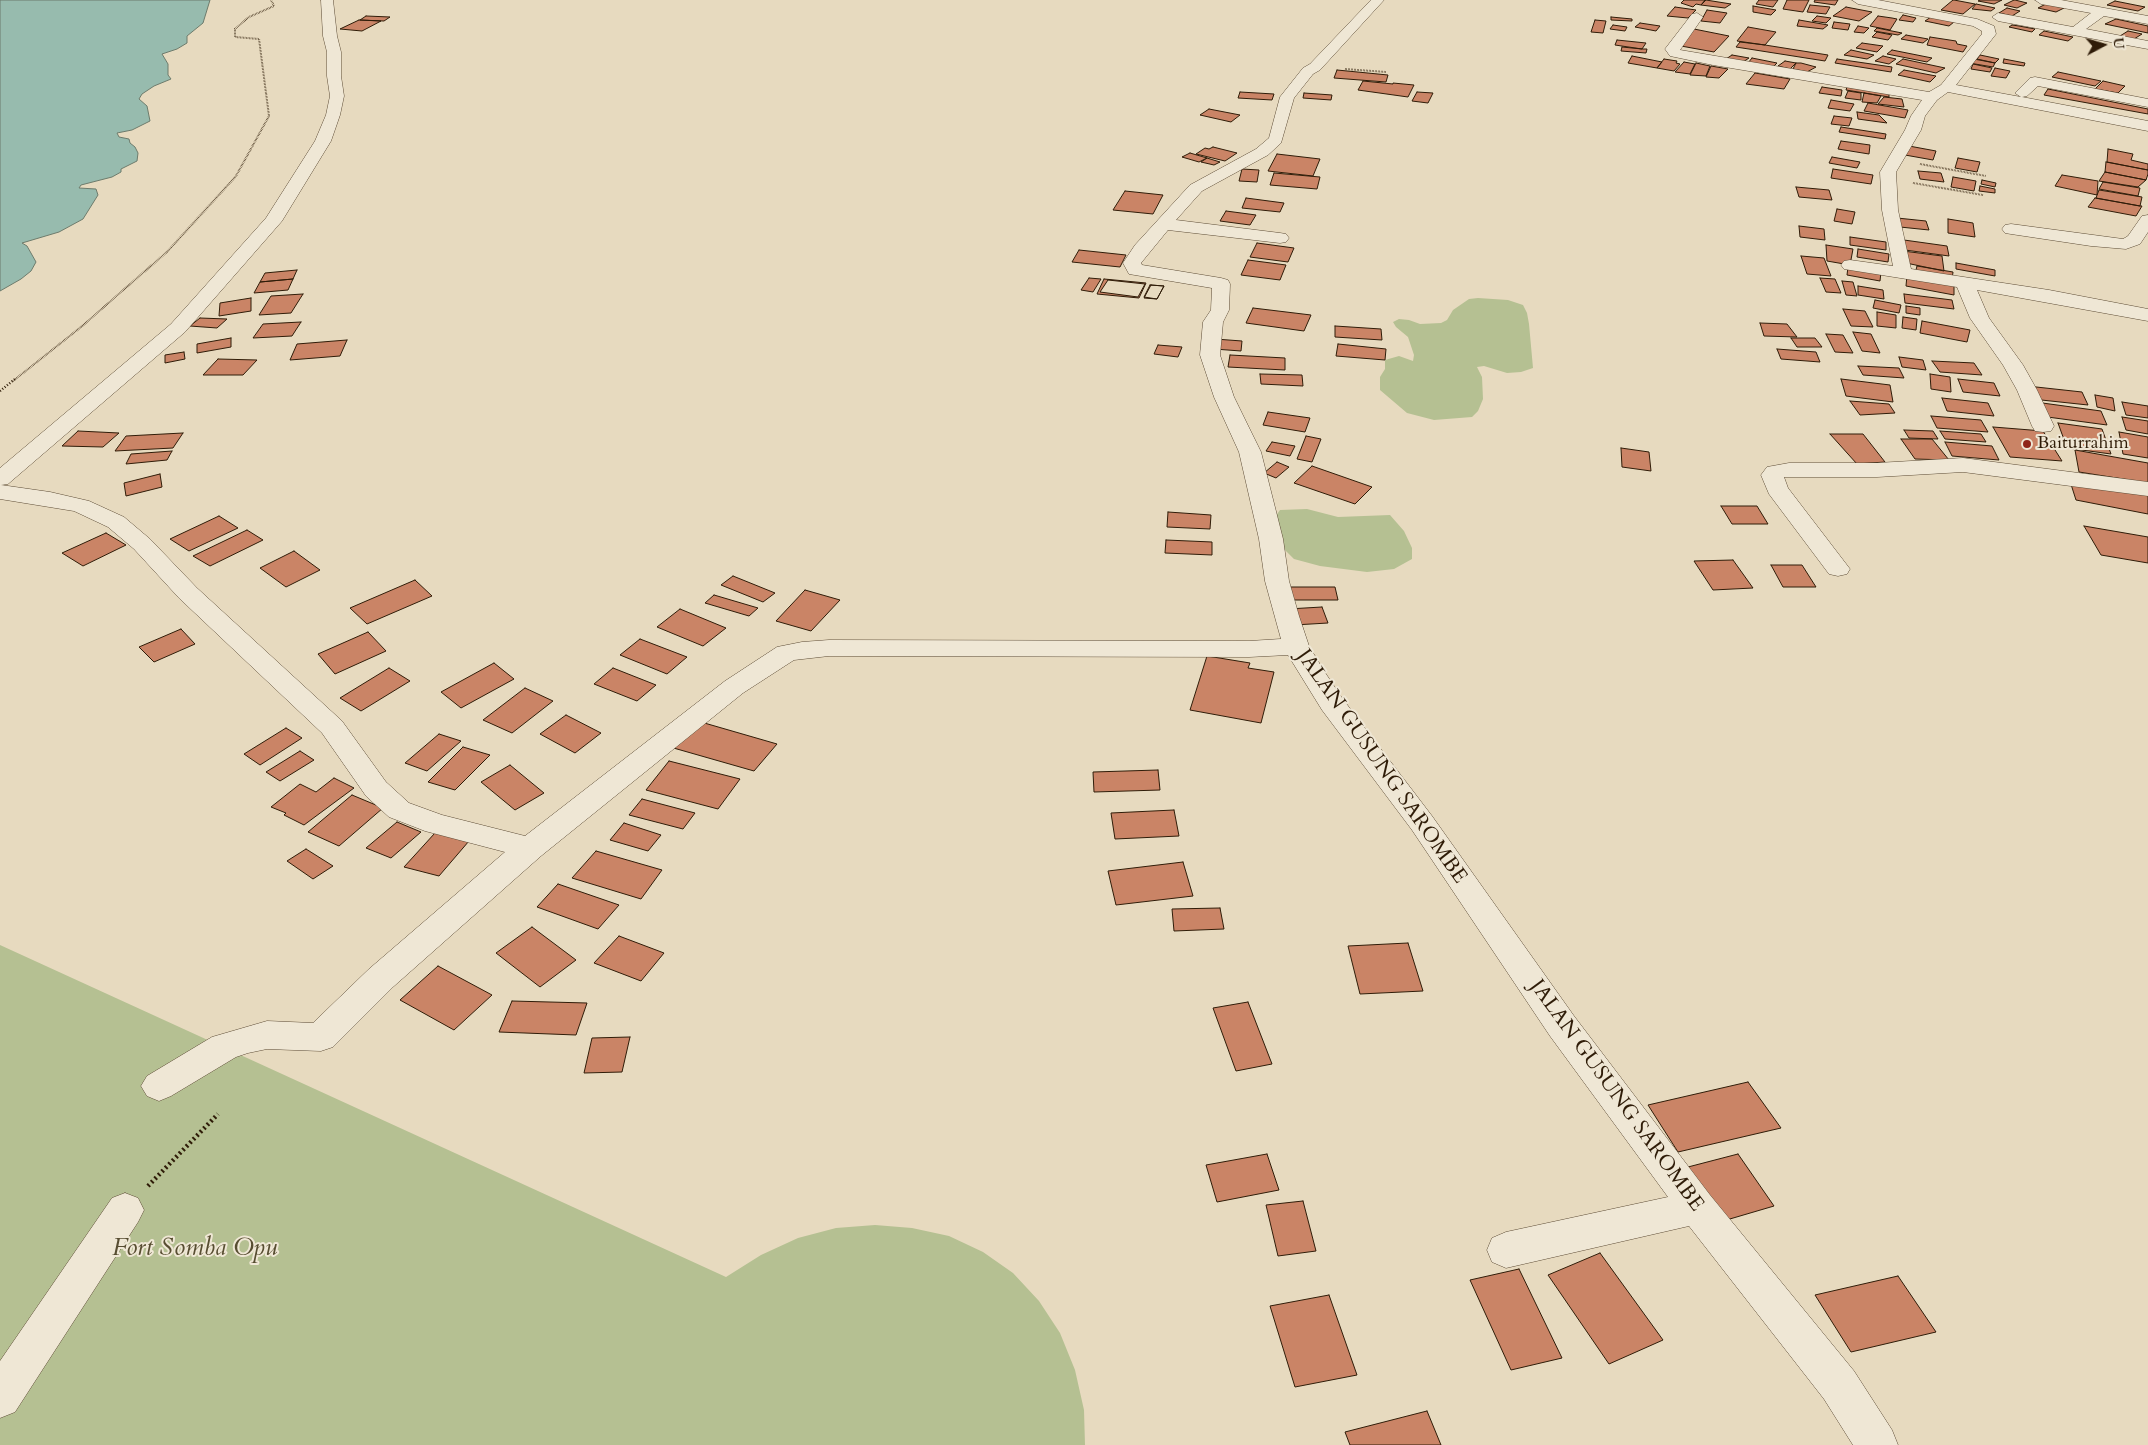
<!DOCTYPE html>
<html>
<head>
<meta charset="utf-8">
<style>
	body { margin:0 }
	#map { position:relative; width:2148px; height:1445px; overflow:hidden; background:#e7dabf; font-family:Cardo,serif }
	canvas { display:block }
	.north { position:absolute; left:2078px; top:20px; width:50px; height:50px; -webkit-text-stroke:4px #efe7d5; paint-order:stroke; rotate:84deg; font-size:14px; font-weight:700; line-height:20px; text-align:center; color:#2f1c08 }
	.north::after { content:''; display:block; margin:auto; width:18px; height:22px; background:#2f1c08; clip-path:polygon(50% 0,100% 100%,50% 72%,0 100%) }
</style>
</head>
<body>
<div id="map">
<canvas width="2148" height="1445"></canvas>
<div class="north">U</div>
</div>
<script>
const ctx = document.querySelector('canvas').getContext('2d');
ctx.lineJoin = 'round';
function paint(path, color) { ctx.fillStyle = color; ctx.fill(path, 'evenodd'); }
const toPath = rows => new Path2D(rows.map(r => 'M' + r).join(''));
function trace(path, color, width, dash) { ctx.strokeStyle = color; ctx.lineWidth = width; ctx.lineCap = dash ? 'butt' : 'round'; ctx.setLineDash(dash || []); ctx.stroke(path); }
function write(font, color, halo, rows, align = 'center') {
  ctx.font = font + ' Cardo,serif'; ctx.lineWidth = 4; ctx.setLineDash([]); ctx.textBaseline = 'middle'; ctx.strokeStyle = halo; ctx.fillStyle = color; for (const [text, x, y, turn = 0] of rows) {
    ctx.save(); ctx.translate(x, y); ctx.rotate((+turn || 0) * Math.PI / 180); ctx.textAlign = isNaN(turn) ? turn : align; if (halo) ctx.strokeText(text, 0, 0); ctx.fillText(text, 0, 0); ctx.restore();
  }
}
const green = toPath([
	[1478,298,1508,300,1523,305,1527,313,1529,324,1533,368,1521,372,1507,373,1484,366,1477,367,1482,377,1483,399,1478,411,1472,417,1434,420,1407,413,1380,390,1380,377,1385,369,1385,360,1399,356,1413,361,1414,355,1408,337,1396,327,1393,322,1399,319,1409,320,1420,324,1441,323,1447,320,1453,310,1469,299],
	[1307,509,1338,517,1390,515,1404,531,1412,548,1412,559,1394,569,1367,572,1320,566,1294,559,1284,549,1278,535,1275,517,1280,510],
	[0,945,726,1277,761,1255,798,1238,836,1228,875,1225,912,1228,949,1236,983,1252,1013,1273,1039,1301,1060,1333,1075,1370,1084,1410,1085,1445,0,1445]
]);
const water = toPath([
	[0,0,210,0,203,23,187,36,187,43,177,49,162,54,168,64,168,75,171,79,154,86,142,94,139,99,147,106,150,121,132,130,117,133,119,137,129,139,130,143,135,147,138,153,137,161,121,169,121,172,112,177,81,185,79,188,96,189,98,195,83,219,59,232,22,243,27,246,36,262,31,271,21,279,0,291,0,0]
]);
const building = toPath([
	[1684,0,1705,0,1701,5,1696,4,1693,7,1681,3,1684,0],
	[1706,0,1731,4,1725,8,1701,5,1706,0],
	[1759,0,1778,0,1773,7,1756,4,1759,0],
	[1787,0,1809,0,1803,12,1783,9,1787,0],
	[1815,0,1838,0,1835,5,1814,2,1815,0],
	[1953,0,1954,0,1975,4,1963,14,1941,10,1953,0],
	[1980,0,2002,0,1994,4,1978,1,1980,0],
	[2014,0,2015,0,2027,3,2017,8,2004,5,2014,0],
	[2115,1,2145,7,2138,11,2107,5,2115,1],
	[1976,4,1995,8,1991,11,1972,9,1976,4],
	[2046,4,2064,8,2056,12,2038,8,2046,4],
	[1810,5,1830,7,1826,14,1807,12,1810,5],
	[1753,6,1776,10,1771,15,1753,12,1753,6],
	[1675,7,1696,10,1688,18,1667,16,1675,7],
	[1846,7,1872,12,1859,21,1833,16,1846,7],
	[2007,8,2020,11,2012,16,1999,13,2007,8],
	[1707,10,1727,13,1720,23,1701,21,1707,10],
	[1903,15,1916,18,1913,22,1899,20,1903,15],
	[366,16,390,17,384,21,360,20,366,16],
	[1817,16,1831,18,1826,23,1812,21,1817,16],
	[1878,16,1892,18,1897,19,1890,30,1870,26,1878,16],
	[1611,17,1632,19,1632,21,1611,20,1611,17],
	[1931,17,1954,22,1949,26,1925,21,1931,17],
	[2116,19,2148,26,2148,33,2105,24,2116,19],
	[359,20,381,21,362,31,340,29,359,20],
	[1595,20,1606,21,1603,33,1591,32,1595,20],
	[1799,20,1828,25,1823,29,1797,26,1799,20],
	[1834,22,1850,24,1848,30,1832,28,1834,22],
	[1640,23,1660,26,1656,31,1635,27,1640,23],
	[1613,25,1627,27,1625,31,1610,29,1613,25],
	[2012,25,2019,26,2035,29,2032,32,2009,27,2012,25],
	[1858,26,1869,28,1864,33,1854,32,1858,26],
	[1748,27,1776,32,1765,45,1737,41,1748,27],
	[1877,28,1902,33,1898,35,1874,31,1877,28],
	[1694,29,1729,36,1714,52,1681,46,1694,29],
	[2044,31,2073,37,2068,41,2039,35,2044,31],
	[2128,31,2142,34,2134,39,2120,36,2128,31],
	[1877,32,1892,35,1888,40,1872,37,1877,32],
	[1906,35,1928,39,1923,43,1901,39,1906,35],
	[1930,37,1956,41,1957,44,1967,46,1963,52,1927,45,1930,37],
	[1617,40,1646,43,1642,49,1615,45,1617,40],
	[1740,42,1765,45,1828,55,1825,61,1736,47,1740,42],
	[1862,43,1883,46,1877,52,1856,48,1862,43],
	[1622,47,1642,49,1647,49,1646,53,1621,51,1622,47],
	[1851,50,1874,55,1867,59,1844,55,1851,50],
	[1892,50,1932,58,1927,62,1887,54,1892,50],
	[1732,55,1749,58,1740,64,1723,61,1732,55],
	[1980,55,1999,59,1995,63,1977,59,1980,55],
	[1632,56,1662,62,1657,68,1628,63,1632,56],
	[1883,56,1896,59,1889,64,1875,61,1883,56],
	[1752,58,1777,63,1773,67,1748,63,1752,58],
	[1664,59,1677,61,1676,63,1680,64,1674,71,1657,68,1664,59],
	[1837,59,1892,67,1891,72,1835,63,1837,59],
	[1903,59,1945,68,1936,73,1896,64,1903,59],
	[1974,59,1995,63,1993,67,1969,63,1974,59],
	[2004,59,2025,63,2024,66,2003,63,2004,59],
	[1785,61,1796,63,1790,69,1778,66,1785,61],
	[1684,62,1695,64,1690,74,1675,72,1684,62],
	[1696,63,1710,66,1706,76,1690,75,1696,63],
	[1796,63,1801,63,1816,67,1807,72,1793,69,1796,63],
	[1973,64,1992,68,1990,72,1971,69,1973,64],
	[1711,66,1728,69,1719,78,1706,77,1711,66],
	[1995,68,2010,71,2006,78,1991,76,1995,68],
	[1337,70,1388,75,1386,82,1334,78,1337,70],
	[1904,70,1936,76,1930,82,1898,75,1904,70],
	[2058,72,2101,81,2095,86,2052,77,2058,72],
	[1755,73,1790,79,1784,89,1746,84,1755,73],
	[1363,81,1393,84,1393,83,1414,85,1408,97,1358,90,1363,81],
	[2103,81,2125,86,2118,93,2095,89,2103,81],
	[1822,87,1842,90,1841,96,1819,93,1822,87],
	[1847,87,1889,94,1889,97,1846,90,1847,87],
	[2048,89,2148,109,2148,114,2044,95,2048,89],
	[1848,91,1861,93,1861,100,1845,98,1848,91],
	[1240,92,1274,94,1272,100,1238,98,1240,92],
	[1417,92,1433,93,1428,103,1412,101,1417,92],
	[1304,93,1332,95,1331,100,1303,98,1304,93],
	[1864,93,1881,96,1877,103,1862,102,1864,93],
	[1884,97,1902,99,1904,107,1878,104,1884,97],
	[1831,100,1854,104,1850,111,1828,108,1831,100],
	[1868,103,1908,110,1905,118,1864,111,1868,103],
	[1209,109,1240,115,1231,122,1200,115,1209,109],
	[1857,112,1879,115,1887,123,1858,119,1857,112],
	[1834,116,1852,118,1849,126,1831,124,1834,116],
	[1841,127,1886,134,1885,139,1839,132,1841,127],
	[1841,141,1870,145,1869,154,1838,149,1841,141],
	[1909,146,1936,151,1933,160,1905,155,1909,146],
	[1213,147,1237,153,1225,161,1196,154,1205,148,1209,149,1213,147],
	[2108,149,2133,154,2131,160,2148,164,2148,170,2107,162,2108,149],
	[1190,153,1207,158,1199,162,1182,157,1190,153],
	[1277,154,1320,159,1313,176,1268,171,1277,154],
	[1832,157,1860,162,1857,168,1829,163,1832,157],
	[1207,158,1220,162,1214,165,1201,162,1207,158],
	[1958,158,1980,162,1977,172,1955,168,1958,158],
	[2106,162,2148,170,2148,174,2146,180,2105,172,2106,162],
	[1242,169,1259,170,1257,182,1239,181,1242,169],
	[1833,169,1873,175,1871,184,1831,178,1833,169],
	[1918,171,1941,173,1944,182,1920,179,1918,171],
	[2105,172,2146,180,2138,187,2099,181,2105,172],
	[1274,173,1320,177,1317,189,1270,185,1274,173],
	[2062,175,2098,181,2097,195,2055,186,2062,175],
	[1953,177,1976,181,1974,191,1951,187,1953,177],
	[1982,180,1996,183,1995,187,1981,184,1982,180],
	[2103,182,2140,188,2138,196,2099,189,2103,182],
	[1980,186,1995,189,1995,193,1979,191,1980,186],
	[1796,187,1829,190,1832,200,1799,197,1796,187],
	[2099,190,2142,197,2140,206,2096,198,2099,190],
	[1125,191,1163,195,1153,214,1113,210,1125,191],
	[1246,198,1284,203,1280,212,1242,208,1246,198],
	[2095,198,2140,206,2142,206,2136,216,2088,207,2095,198],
	[1837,209,1855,212,1852,224,1834,221,1837,209],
	[1226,211,1256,215,1250,225,1220,221,1226,211],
	[1897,218,1926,221,1929,230,1900,227,1897,218],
	[1948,219,1973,223,1975,237,1948,233,1948,219],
	[1799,226,1824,229,1825,240,1800,237,1799,226],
	[1850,237,1886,242,1886,250,1850,245,1850,237],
	[1904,240,1947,246,1949,256,1905,250,1904,240],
	[1257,243,1294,248,1288,262,1250,257,1257,243],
	[1826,245,1853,249,1850,265,1827,261,1826,245],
	[1858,249,1889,254,1888,262,1857,257,1858,249],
	[1079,250,1126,255,1120,267,1072,262,1079,250],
	[1903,251,1942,256,1944,271,1906,263,1903,251],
	[1801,256,1824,258,1831,276,1807,274,1801,256],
	[1248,260,1286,265,1280,280,1241,275,1248,260],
	[1956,263,1995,270,1995,276,1956,269,1956,263],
	[1917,266,1953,272,1952,280,1915,274,1917,266],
	[1848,267,1881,272,1880,281,1847,275,1848,267],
	[297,270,293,279,260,282,265,273,297,270],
	[1907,275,1954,283,1954,295,1906,286,1907,275],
	[1089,278,1101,279,1093,292,1081,290,1089,278],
	[1820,278,1835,279,1841,293,1826,292,1820,278],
	[293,279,288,290,254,293,260,282,293,279],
	[1104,279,1146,283,1139,298,1097,294,1104,279],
	[1108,280,1145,284,1138,297,1100,292,1108,280],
	[1842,281,1853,282,1857,296,1846,295,1842,281],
	[1150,285,1164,286,1157,299,1144,297,1150,285],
	[1151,285,1164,286,1157,299,1144,298,1151,285],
	[1858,286,1883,290,1884,299,1858,295,1858,286],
	[303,294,291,313,259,315,271,296,303,294],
	[1904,294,1952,300,1954,309,1905,303,1904,294],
	[251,298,251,311,219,316,220,303,251,298],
	[1875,300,1901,305,1899,313,1873,308,1875,300],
	[1906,306,1920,308,1920,315,1906,313,1906,306],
	[1253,308,1311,315,1304,331,1246,323,1253,308],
	[1843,309,1865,311,1873,327,1851,326,1843,309],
	[1877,312,1896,315,1896,328,1877,326,1877,312],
	[1903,317,1917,319,1916,330,1902,328,1903,317],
	[200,318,227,319,217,328,190,326,200,318],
	[1922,321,1970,330,1967,342,1920,333,1922,321],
	[301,322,292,336,253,338,263,324,301,322],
	[1760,323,1787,324,1797,337,1764,336,1760,323],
	[1335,326,1381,329,1382,340,1335,337,1335,326],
	[1853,332,1871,334,1880,353,1862,351,1853,332],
	[1826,334,1843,335,1853,353,1835,352,1826,334],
	[231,338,231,347,197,353,197,344,231,338],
	[1791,338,1815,338,1822,347,1797,347,1791,338],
	[1215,339,1242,341,1241,351,1214,349,1215,339],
	[347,340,340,356,290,360,297,344,347,340],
	[1338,344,1386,349,1385,360,1336,356,1338,344],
	[1158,345,1182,347,1178,357,1154,354,1158,345],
	[1777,349,1816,352,1820,362,1781,359,1777,349],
	[184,352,185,359,165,363,165,355,184,352],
	[1230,355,1285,358,1285,370,1228,367,1230,355],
	[1899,357,1923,360,1926,370,1902,367,1899,357],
	[218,359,257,360,243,375,203,375,218,359],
	[1932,361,1974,363,1982,375,1940,372,1932,361],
	[1858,366,1899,368,1904,378,1863,375,1858,366],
	[1260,374,1302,375,1303,386,1261,384,1260,374],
	[1930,374,1950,377,1951,392,1931,389,1930,374],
	[1841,379,1890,385,1893,402,1846,396,1841,379],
	[1958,379,1994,383,2000,396,1963,392,1958,379],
	[2027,386,2082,392,2088,405,2032,399,2027,386],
	[2095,395,2113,398,2115,411,2097,407,2095,395],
	[1942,398,1988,403,1994,416,1947,411,1942,398],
	[1850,401,1889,404,1895,413,1860,415,1850,401],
	[2035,402,2101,411,2107,425,2040,416,2035,402],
	[2122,402,2148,406,2148,418,2126,415,2122,402],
	[1268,412,1310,418,1305,432,1263,425,1268,412],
	[1931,416,1981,420,1988,432,1937,428,1931,416],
	[2122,417,2148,421,2148,434,2126,430,2122,417],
	[2058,423,2102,429,2111,454,2067,448,2058,423],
	[1993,427,2043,431,2062,461,2010,457,1993,427],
	[1904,430,1933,431,1938,439,1909,438,1904,430],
	[78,431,119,433,103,447,62,446,78,431],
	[1940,431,1981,434,1986,442,1945,439,1940,431],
	[2119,432,2148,437,2148,458,2123,454,2119,432],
	[183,433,173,448,115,451,126,436,183,433],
	[1830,434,1863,434,1885,462,1857,464,1830,434],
	[1306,436,1321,439,1312,462,1297,459,1306,436],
	[1901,439,1932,439,1949,460,1915,459,1901,439],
	[1272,442,1295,446,1290,456,1266,451,1272,442],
	[1945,442,1992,446,1999,460,1952,456,1945,442],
	[1621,448,1649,452,1651,471,1622,467,1621,448],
	[2075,450,2148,463,2148,483,2079,472,2075,450],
	[172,451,167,460,126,464,131,454,172,451],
	[1277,462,1289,467,1276,478,1264,473,1277,462],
	[1312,466,1372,487,1355,504,1294,483,1312,466],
	[160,474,162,487,126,496,124,483,160,474],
	[2069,478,2148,493,2148,514,2076,500,2069,478],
	[1721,506,1757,506,1768,524,1732,524,1721,506],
	[1168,512,1211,515,1210,529,1167,527,1168,512],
	[219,516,238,528,189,551,170,539,219,516],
	[2084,526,2148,537,2148,563,2101,555,2084,526],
	[247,530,263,540,210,566,193,556,247,530],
	[106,533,126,545,83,566,62,553,106,533],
	[1166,540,1212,542,1212,555,1165,553,1166,540],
	[294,551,320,570,286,587,260,568,294,551],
	[1733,560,1753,588,1713,590,1694,561,1733,560],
	[1771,565,1802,565,1816,587,1783,587,1771,565],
	[733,576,775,593,763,602,721,585,733,576],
	[415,580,432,596,367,624,350,608,415,580],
	[1286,587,1335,587,1338,600,1288,600,1286,587],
	[805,590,840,600,811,631,776,621,805,590],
	[714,595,758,608,749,616,705,603,714,595],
	[1322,607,1328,623,1294,625,1288,609,1322,607],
	[680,609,726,628,703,646,657,627,680,609],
	[181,629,195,644,154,662,139,647,181,629],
	[368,632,386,651,335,674,318,654,368,632],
	[640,639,687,657,667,674,620,655,640,639],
	[1207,656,1250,663,1248,668,1274,672,1261,723,1190,710,1207,656],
	[494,663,514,679,461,708,441,692,494,663],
	[389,668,410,681,361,711,340,698,389,668],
	[613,668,656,685,637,701,594,684,613,668],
	[525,688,553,701,512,733,483,720,525,688],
	[566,715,601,733,575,753,540,734,566,715],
	[694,720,777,744,754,771,670,747,694,720],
	[286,728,302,738,260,765,244,754,286,728],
	[439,734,461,741,427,771,405,763,439,734],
	[463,747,490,755,455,790,428,782,463,747],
	[300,751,314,760,280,781,266,772,300,751],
	[669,761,740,779,718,809,646,790,669,761],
	[510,765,544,793,515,810,481,782,510,765],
	[1158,770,1160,790,1094,792,1093,772,1158,770],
	[334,778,354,788,304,825,284,815,286,813,271,807,300,784,316,792,334,778],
	[352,795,383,808,339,846,308,832,352,795],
	[642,799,695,813,683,829,629,815,642,799],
	[1174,810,1179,836,1115,839,1111,813,1174,810],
	[397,822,421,832,391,858,366,848,397,822],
	[624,823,661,835,648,851,610,840,624,823],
	[435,833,469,841,439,876,404,867,435,833],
	[306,849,333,866,313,879,287,861,306,849],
	[596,851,662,870,641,899,572,878,596,851],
	[1183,862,1193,896,1116,905,1108,871,1183,862],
	[558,884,619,905,598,929,537,907,558,884],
	[1220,908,1224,929,1174,931,1172,909,1220,908],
	[532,927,576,960,540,987,496,953,532,927],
	[619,936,664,953,641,981,594,963,619,936],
	[1408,943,1423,991,1360,994,1348,946,1408,943],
	[438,966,492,995,454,1030,400,1000,438,966],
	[512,1001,587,1003,576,1035,499,1032,512,1001],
	[1248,1002,1272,1064,1236,1071,1213,1008,1248,1002],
	[630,1037,622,1072,584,1073,592,1038,630,1037],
	[1748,1082,1781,1128,1678,1152,1648,1105,1748,1082],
	[1267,1154,1279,1190,1217,1202,1206,1165,1267,1154],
	[1738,1154,1774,1206,1723,1221,1688,1167,1738,1154],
	[1303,1201,1316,1251,1278,1256,1266,1205,1303,1201],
	[1600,1253,1663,1340,1609,1364,1548,1275,1600,1253],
	[1519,1269,1562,1358,1511,1370,1470,1280,1519,1269],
	[1898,1276,1936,1332,1851,1352,1815,1295,1898,1276],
	[1329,1295,1357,1375,1295,1387,1270,1306,1329,1295],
	[1427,1411,1441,1445,1350,1445,1345,1432,1427,1411]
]);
const pathFar2 = toPath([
	[1345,69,1386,72],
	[1920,164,1986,176],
	[1913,183,1983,195],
	[13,381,81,327,168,251,236,176,269,116,259,39,235,37,235,29,249,17,274,6,271,0]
]);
const pathFar1 = toPath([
	[0,391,15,379]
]);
const path = toPath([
	[148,1186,218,1114]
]);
const minor = toPath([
	[321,0,333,0,337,36,341,52,341,76,344,96,340,115,331,141,282,221,185,332,8,484,1,485,50,492,89,501,124,517,150,539,197,588,342,721,386,782,409,803,442,815,525,836,725,681,777,647,802,642,829,640,1249,641,1281,639,1265,581,1259,539,1239,452,1214,397,1200,355,1203,322,1211,310,1212,288,1129,274,1123,263,1135,245,1190,185,1256,149,1269,138,1280,97,1303,68,1310,64,1371,0,1384,0,1320,70,1313,74,1294,98,1281,143,1268,155,1202,191,1176,220,1280,233,1286,234,1289,238,1286,242,1280,243,1168,230,1141,263,1142,265,1221,278,1228,280,1230,284,1229,310,1223,322,1220,355,1234,397,1261,452,1283,539,1289,581,1299,616,1309,646,1324,671,1342,698,1432,816,1574,1016,1710,1195,1854,1371,1892,1430,1898,1445,1853,1445,1824,1399,1689,1226,1506,1268,1492,1262,1487,1250,1492,1238,1506,1232,1668,1197,1550,1036,1412,830,1322,710,1288,655,1249,657,829,656,794,660,743,693,541,856,393,987,333,1047,321,1051,267,1049,248,1053,236,1057,171,1096,159,1101,147,1096,141,1086,147,1076,212,1037,267,1021,313,1023,369,969,505,852,425,831,389,817,366,796,322,733,179,598,134,549,108,527,74,511,0,499,0,468,171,324,266,218,315,141,326,115,330,96,327,76,327,52,323,36,321,0],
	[1852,0,1878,0,1977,19,1994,26,1996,34,1956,85,2021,97,2015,93,2030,78,2035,77,2148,99,2148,107,2038,86,2027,96,2022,97,2148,121,2148,131,1948,92,1937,100,1925,116,1921,130,1896,172,1898,210,1911,269,2049,290,2148,309,2148,321,1977,290,1989,318,2023,365,2037,390,2054,426,2051,431,2043,432,2035,431,2032,426,2017,390,2003,365,1970,318,1957,287,1850,270,1844,269,1841,265,1844,261,1850,260,1893,266,1882,210,1880,172,1905,130,1911,116,1922,100,1713,65,1670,56,1665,49,1692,14,1697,13,1703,17,1680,50,1929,92,1941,85,1982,34,1982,31,1973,26,1858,4,1852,0],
	[2035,0,2061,0,2148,16,2148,24,2104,16,2086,29,2148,41,2148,49,1998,21,1992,17,1998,13,2073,27,2091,13,2041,4,2035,0],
	[2148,215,2148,232,2140,244,2126,249,2091,246,2011,234,2005,233,2002,229,2005,225,2011,224,2123,239,2128,236,2142,216,2148,215],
	[1963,458,2148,482,2148,496,1963,472,1877,477,1784,477,1788,488,1850,569,1847,574,1838,576,1829,574,1769,494,1761,475,1767,467,1789,463,1877,463,1963,458],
	[125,1193,138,1198,144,1210,138,1222,15,1412,0,1418,0,1361,112,1198,125,1193]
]);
const markers = [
	[2027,444,5,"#8f2418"]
];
const farPoinames = [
	["Baiturrahim",2037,444]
];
const streetNames = [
	["JALAN GUSUNG SAROMBE",1381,767,55],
	["JALAN GUSUNG SAROMBE",1616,1096,54]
];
const nearParknames = [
	["Fort Somba Opu",195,1249]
];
paint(green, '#b5c092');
paint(water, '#97bbae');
trace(water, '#6d7b6c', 1);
paint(building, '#ca8466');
trace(building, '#2f1c08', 1);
trace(minor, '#5d4c36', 1);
trace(pathFar2, '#2f1c08', 2, [0.5, 1]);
trace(pathFar1, '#2f1c08', 2.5, [1, 2]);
trace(path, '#2f1c08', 4.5, [2, 3]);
paint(minor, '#efe7d5');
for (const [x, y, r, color] of markers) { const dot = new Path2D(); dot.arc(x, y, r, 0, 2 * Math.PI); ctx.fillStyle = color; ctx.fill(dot); trace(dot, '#efe7d5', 2); }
write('18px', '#2f1c08', '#efe7d5', farPoinames, 'left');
write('21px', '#2f1c08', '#efe7d5', streetNames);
write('italic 25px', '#574d31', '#efe7d5', nearParknames);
</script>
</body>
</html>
